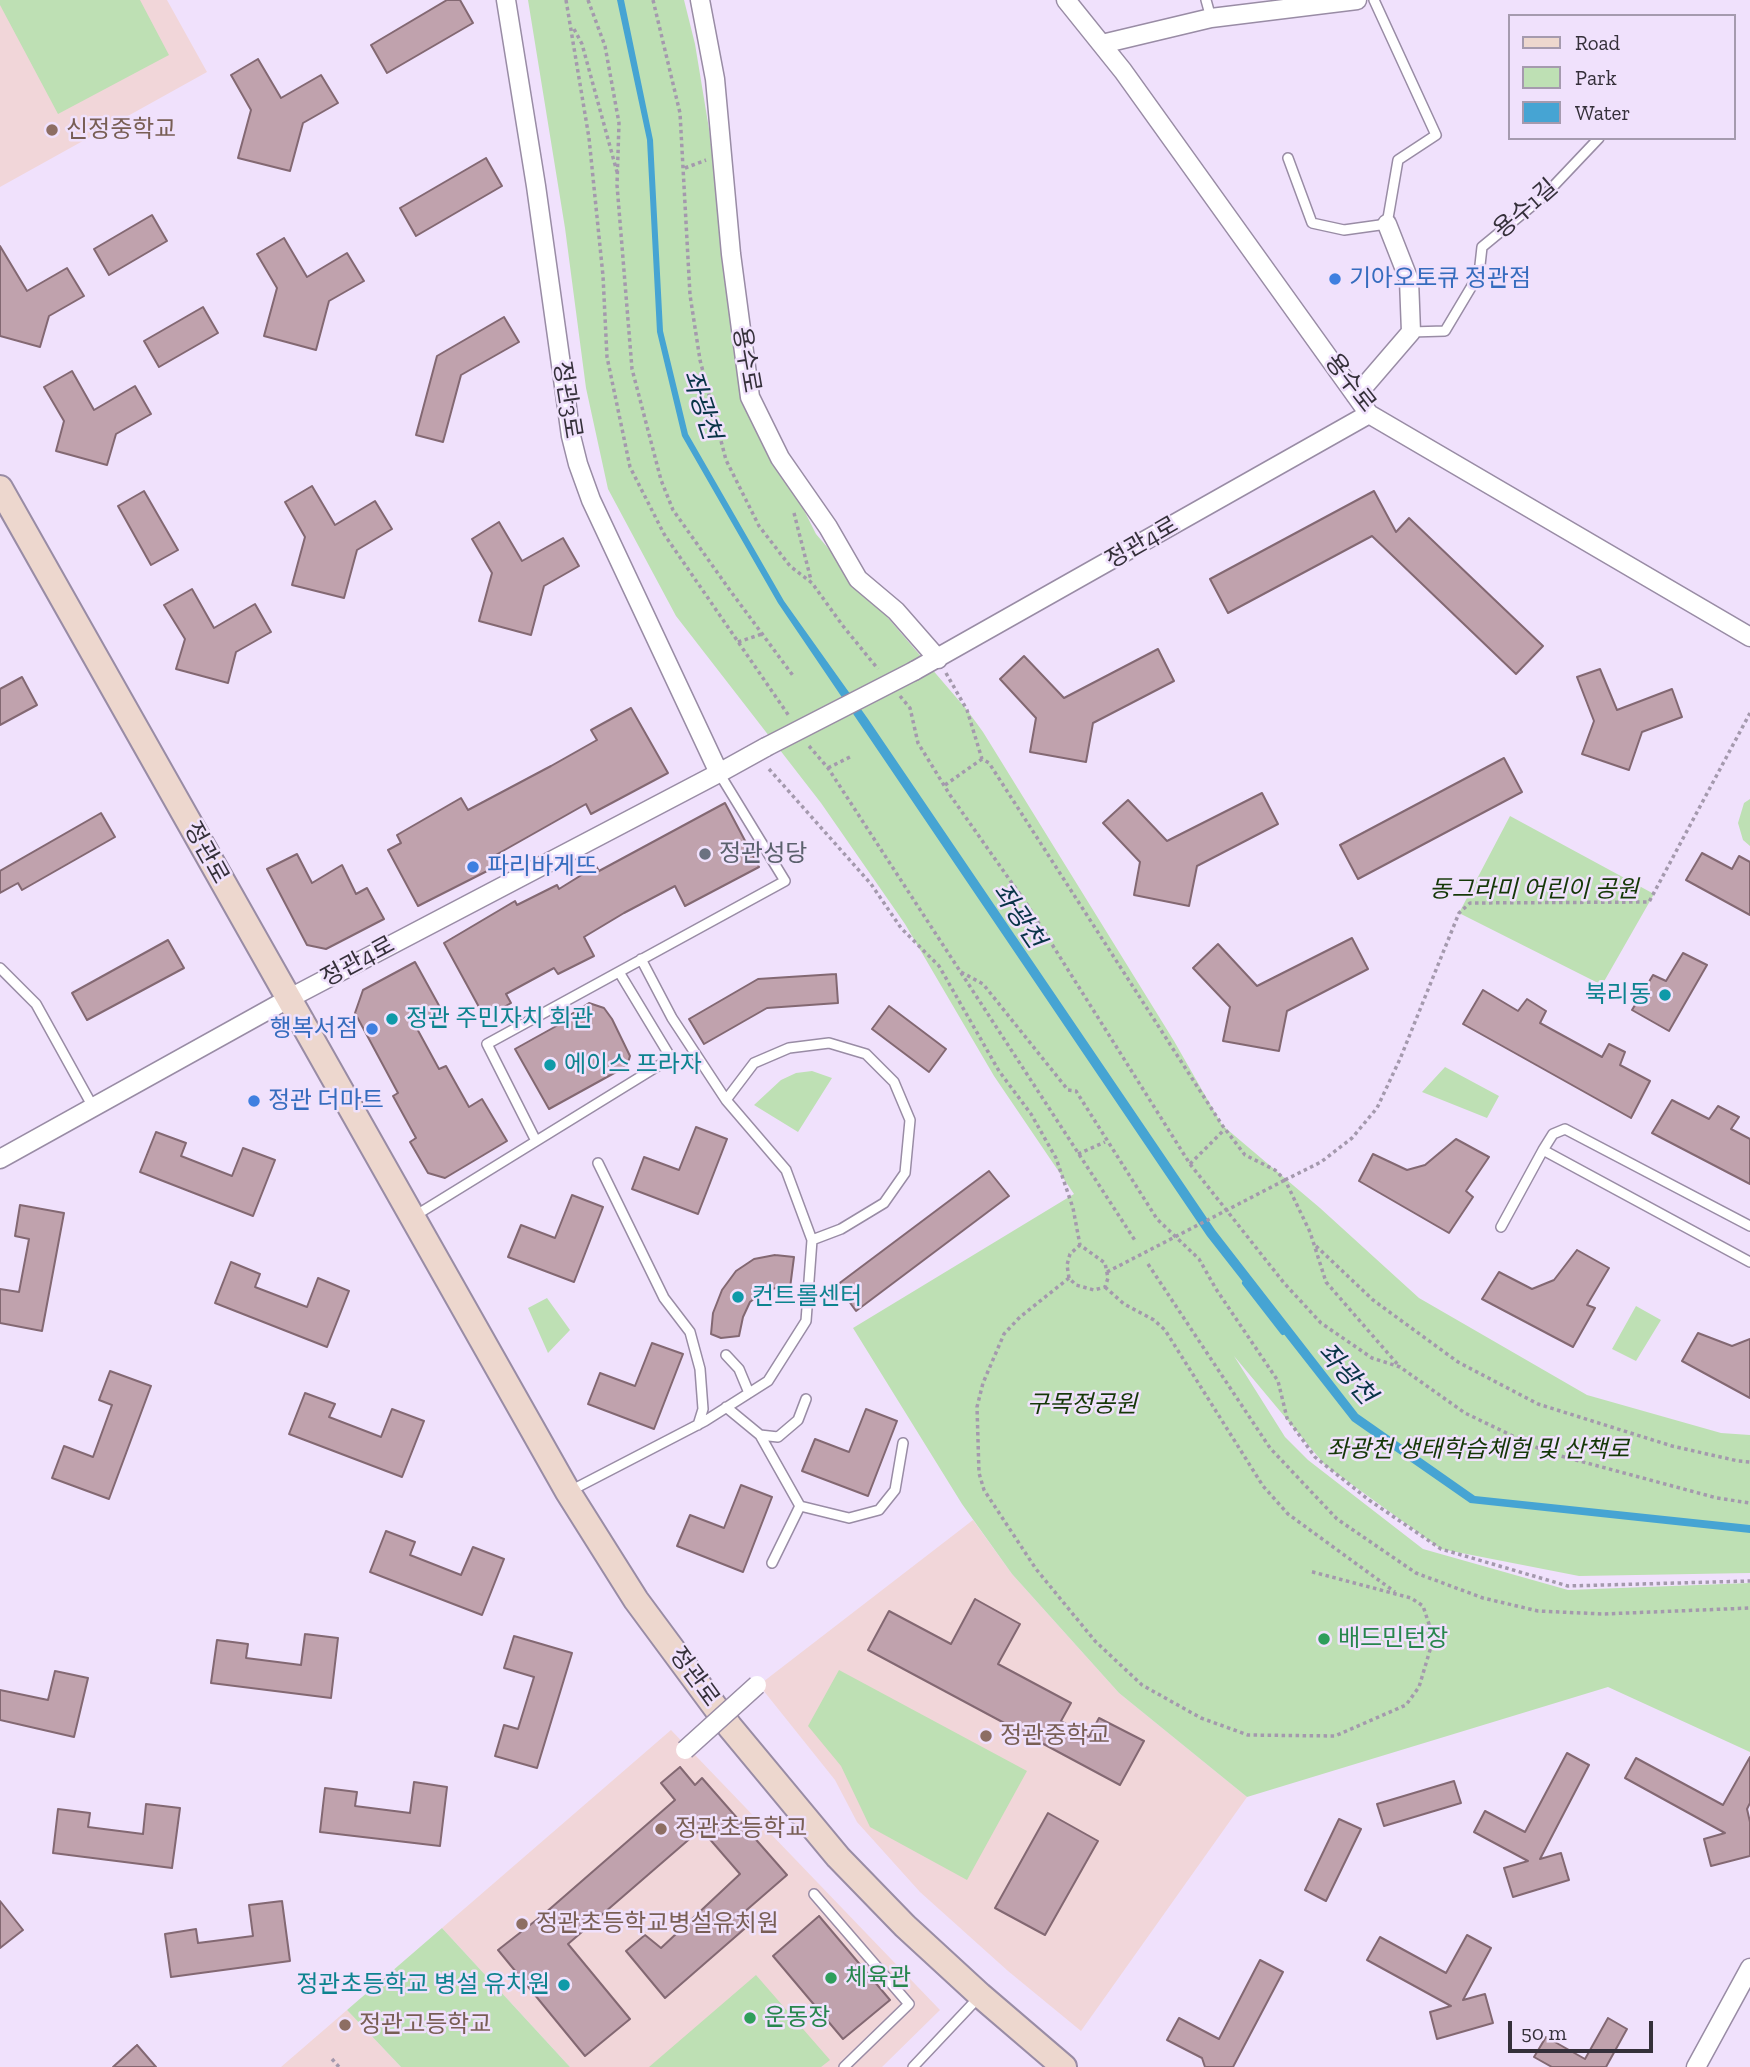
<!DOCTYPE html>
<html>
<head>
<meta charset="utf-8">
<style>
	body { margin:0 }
	#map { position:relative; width:1750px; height:2067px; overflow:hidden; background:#f0e1fc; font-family:"Zilla Slab",serif }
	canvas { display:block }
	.legend { position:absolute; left:1508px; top:14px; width:228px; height:126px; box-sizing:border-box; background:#f0e1fc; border:2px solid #a59aae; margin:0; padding:9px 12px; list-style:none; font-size:21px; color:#35303a }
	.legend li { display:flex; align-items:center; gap:14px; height:35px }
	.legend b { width:35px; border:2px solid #a59aae }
	.scale { position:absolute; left:1508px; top:2021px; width:145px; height:32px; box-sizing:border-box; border:4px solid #35303a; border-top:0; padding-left:9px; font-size:21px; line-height:24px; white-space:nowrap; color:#35303a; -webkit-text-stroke:5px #f0e1fc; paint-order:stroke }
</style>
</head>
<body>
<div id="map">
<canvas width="1750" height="2067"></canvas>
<ul class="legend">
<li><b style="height:9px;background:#edd7ce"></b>Road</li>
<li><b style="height:19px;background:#bee0b4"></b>Park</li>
<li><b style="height:19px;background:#46a4d3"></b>Water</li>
</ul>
<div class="scale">50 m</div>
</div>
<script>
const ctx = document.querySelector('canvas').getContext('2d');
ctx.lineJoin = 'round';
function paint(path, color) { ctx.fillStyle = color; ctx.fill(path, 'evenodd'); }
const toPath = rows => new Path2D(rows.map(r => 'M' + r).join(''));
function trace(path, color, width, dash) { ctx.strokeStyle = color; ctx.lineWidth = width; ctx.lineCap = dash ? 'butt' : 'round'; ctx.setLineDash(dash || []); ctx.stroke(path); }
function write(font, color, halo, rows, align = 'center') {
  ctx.font = font + ' "Zilla Slab","Noto Sans KR",serif'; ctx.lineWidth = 5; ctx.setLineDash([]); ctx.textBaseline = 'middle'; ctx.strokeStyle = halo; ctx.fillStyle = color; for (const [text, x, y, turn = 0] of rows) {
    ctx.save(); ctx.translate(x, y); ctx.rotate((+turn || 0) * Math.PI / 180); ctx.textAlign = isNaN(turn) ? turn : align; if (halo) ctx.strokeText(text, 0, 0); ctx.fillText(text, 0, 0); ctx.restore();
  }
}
const education = toPath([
	[0,0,167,0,207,72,0,187],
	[973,1520,1012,1574,1119,1693,1247,1797,1081,2031,1008,1971,920,1892,857,1822,835,1780,759,1685],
	[671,1730,940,2010,882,2067,570,2067,442,1928],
	[347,2010,401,2067,281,2067]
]);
const green = toPath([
	[0,0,140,0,169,55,58,114,0,5],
	[528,0,684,0,695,44,709,129,742,387,816,534,967,710,983,732,1174,1041,1222,1125,1320,1208,1419,1298,1587,1395,1721,1433,1750,1435,1750,1573,1579,1576,1441,1549,1325,1465,1234,1356,1285,1437,1308,1460,1423,1549,1568,1590,1750,1583,1750,1752,1608,1687,1247,1797,1119,1693,1012,1574,962,1504,853,1328,1074,1194,994,1076,905,924,821,803,676,616,608,489,586,388,565,228],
	[1750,799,1750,846,1743,840,1738,823,1744,803],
	[1510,816,1654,894,1602,985,1459,913],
	[1445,1067,1499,1096,1487,1118,1422,1092],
	[812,1071,832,1078,798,1132,754,1105,781,1080,796,1073],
	[547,1298,570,1330,548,1353,528,1308],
	[1636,1306,1661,1320,1636,1361,1612,1349],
	[839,1670,1027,1771,967,1880,870,1827,841,1766,808,1726],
	[442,1928,570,2067,401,2067,347,2010],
	[756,1975,830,2060,821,2067,649,2067]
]);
const water = toPath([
	[617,0,624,0,653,140,663,331,688,434,784,601,868,719,1215,1230,1358,1414,1475,1496,1750,1525,1750,1533,1470,1503,1352,1421,1207,1236,778,603,682,436,657,332,647,140]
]);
const stream = toPath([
	[1245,1283,1283,1332]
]);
const building = toPath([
	[447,0,460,0,473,23,387,73,371,45,447,0],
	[258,59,281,98,321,75,338,103,303,123,290,171,238,158,251,110,231,75,258,59],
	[486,158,502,186,416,236,400,208,486,158],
	[152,215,167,241,109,275,94,249,152,215],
	[284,238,307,277,347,253,364,281,329,301,316,350,264,336,277,288,257,254,284,238],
	[0,246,27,291,67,268,84,296,49,316,40,347,0,336,0,246],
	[203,307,218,333,159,367,144,341,203,307],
	[504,317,519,342,461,375,443,442,416,435,437,356,504,317],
	[72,371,94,410,135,386,151,414,116,434,107,465,56,451,64,421,44,387,72,371],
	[312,486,335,525,375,501,392,529,357,550,344,598,292,585,305,537,285,502,312,486],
	[144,491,178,550,151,565,118,506,144,491],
	[1374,491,1396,532,1409,518,1543,646,1516,674,1372,536,1228,613,1210,579,1374,491],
	[499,522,522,561,563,538,579,566,544,586,531,635,479,621,492,573,472,539,499,522],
	[192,589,214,628,255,604,271,632,236,652,228,683,176,669,185,639,164,605,192,589],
	[1158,649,1174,681,1093,723,1086,762,1030,752,1036,718,1000,679,1024,656,1064,698,1158,649],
	[1600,669,1617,710,1672,689,1682,717,1642,732,1629,770,1582,754,1594,721,1577,677,1600,669],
	[22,677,37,705,0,725,0,689,22,677],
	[631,708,668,773,591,814,586,804,494,856,499,865,418,906,388,850,401,843,397,835,461,798,468,810,551,766,597,740,591,730,631,708],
	[1504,758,1522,792,1358,879,1340,845,1504,758],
	[1262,793,1278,824,1197,866,1189,906,1134,895,1140,862,1103,823,1128,800,1167,841,1262,793],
	[725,803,759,867,685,906,675,886,624,913,584,937,594,956,558,974,554,968,506,994,511,1003,485,1018,444,943,515,901,517,905,557,885,559,889,596,866,599,871,725,803],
	[101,813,115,837,22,890,18,883,0,893,0,871,101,813],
	[1702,853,1732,869,1739,856,1750,862,1750,915,1686,880,1702,853],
	[297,854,312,883,342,865,356,894,367,888,384,919,326,949,307,945,267,869,297,854],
	[1352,938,1368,969,1287,1011,1279,1051,1223,1041,1230,1007,1193,968,1218,944,1257,986,1352,938],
	[168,940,184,968,87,1020,72,993,168,940],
	[1683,953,1707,965,1669,1031,1632,1010,1653,975,1666,981,1683,953],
	[415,962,442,1011,415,1025,439,1069,446,1066,469,1107,482,1099,507,1141,445,1178,428,1173,410,1142,416,1138,393,1096,398,1093,355,1013,363,990,415,962],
	[836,974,838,1003,767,1008,704,1044,689,1019,758,979,836,974],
	[1483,990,1518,1011,1527,999,1546,1011,1540,1023,1602,1057,1609,1044,1625,1052,1620,1065,1650,1081,1631,1118,1463,1024,1483,990],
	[589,1003,604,1008,612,1019,630,1056,627,1066,549,1109,515,1049,560,1024,559,1022,589,1003],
	[889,1006,946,1049,929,1072,872,1029,889,1006],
	[1672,1100,1709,1119,1718,1106,1739,1117,1731,1129,1750,1139,1750,1184,1652,1133,1672,1100],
	[696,1127,727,1139,698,1214,632,1189,644,1157,679,1170,696,1127],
	[156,1132,186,1143,181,1156,232,1176,243,1148,275,1160,253,1216,140,1172,156,1132],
	[1456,1139,1489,1157,1466,1191,1473,1197,1449,1233,1359,1181,1373,1154,1407,1170,1425,1165,1456,1139],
	[989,1171,1009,1196,856,1311,837,1285,989,1171],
	[572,1195,603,1207,574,1282,508,1257,521,1225,555,1238,572,1195],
	[20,1205,64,1213,42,1331,0,1323,0,1289,19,1292,29,1239,15,1236,20,1205],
	[1577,1250,1609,1268,1587,1305,1595,1308,1573,1347,1482,1299,1499,1272,1532,1289,1554,1280,1577,1250],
	[775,1255,794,1257,790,1288,780,1287,764,1291,750,1302,743,1317,739,1336,721,1338,711,1334,713,1313,722,1290,736,1271,754,1259,775,1255],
	[231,1262,260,1274,255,1287,307,1307,318,1278,349,1291,327,1347,215,1303,231,1262],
	[1698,1333,1732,1346,1750,1339,1750,1398,1682,1361,1698,1333],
	[652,1343,683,1354,654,1429,588,1404,600,1373,635,1386,652,1343],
	[110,1371,151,1386,109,1499,52,1478,64,1446,93,1457,112,1405,99,1400,110,1371],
	[305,1393,335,1404,329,1417,381,1437,392,1409,424,1421,402,1477,289,1434,305,1393],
	[866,1409,897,1421,868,1496,802,1471,815,1439,849,1452,866,1409],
	[741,1485,772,1497,743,1572,677,1546,690,1515,724,1528,741,1485],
	[386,1531,415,1542,410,1555,461,1575,473,1547,504,1559,482,1615,370,1572,386,1531],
	[975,1599,1020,1624,998,1664,1071,1703,1061,1721,1089,1737,1099,1718,1144,1741,1120,1785,868,1650,889,1611,951,1644,975,1599],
	[305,1634,338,1638,331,1698,211,1683,217,1640,248,1644,246,1658,301,1665,305,1634],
	[514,1636,572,1653,537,1768,495,1756,504,1725,518,1729,534,1677,504,1668,514,1636],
	[55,1671,88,1678,74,1737,0,1720,0,1690,48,1700,55,1671],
	[1567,1753,1589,1765,1540,1859,1561,1853,1569,1880,1513,1897,1504,1868,1528,1861,1474,1832,1485,1811,1525,1832,1567,1753],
	[1750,1757,1750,1803,1747,1809,1750,1822,1750,1856,1711,1866,1704,1839,1725,1833,1625,1778,1636,1758,1723,1805,1750,1757],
	[680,1767,695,1785,702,1778,787,1875,742,1914,750,1924,665,1998,626,1951,645,1935,661,1948,740,1874,701,1829,568,1944,630,2019,585,2056,498,1950,544,1914,675,1800,661,1783,680,1767],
	[1454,1781,1461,1803,1384,1826,1377,1804,1454,1781],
	[414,1782,447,1787,440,1846,320,1832,325,1788,357,1792,355,1806,410,1813,414,1782],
	[146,1804,180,1808,172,1868,53,1853,58,1809,90,1813,88,1827,143,1834,146,1804],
	[1048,1813,1098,1841,1045,1935,995,1908,1048,1813],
	[1339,1819,1361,1829,1326,1901,1305,1890,1339,1819],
	[0,1901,23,1930,0,1948,0,1901],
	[282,1901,290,1961,171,1977,165,1934,196,1929,198,1943,253,1936,249,1905,282,1901],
	[819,1916,890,2000,843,2039,773,1956,819,1916],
	[1467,1935,1491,1948,1463,2000,1485,1994,1493,2023,1437,2039,1430,2012,1451,2006,1367,1960,1380,1937,1446,1973,1467,1935],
	[1260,1960,1283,1972,1233,2067,1205,2067,1202,2058,1167,2040,1179,2018,1219,2039,1260,1960],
	[1608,2018,1627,2029,1606,2067,1552,2067,1534,2057,1546,2037,1585,2059,1608,2018],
	[137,2045,156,2067,113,2067,137,2045]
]);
const path = toPath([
	[566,0,589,138,603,276,607,357,630,467,664,534,789,716],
	[588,0,605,46,619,123,617,185,632,369,661,480,673,510,729,589,794,677],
	[653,0,680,113,690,295,700,360,726,460,759,526,790,566,812,583,843,626,878,669],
	[574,29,582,44,617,172],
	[685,168,706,160],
	[794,513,811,580],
	[738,642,762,634],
	[946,673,967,710,982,759,989,763,1222,1125,1245,1155,1275,1170,1285,1180,1310,1232,1326,1282,1399,1366],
	[900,696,910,708,918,743,950,795,1026,903,1190,1164,1284,1283,1321,1323,1372,1358,1400,1367,1465,1413,1546,1452,1717,1498,1750,1503],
	[809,746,828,768,1136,1242],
	[828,768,850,757],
	[769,769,871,884,901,928,939,966,999,1071,1031,1114,1056,1158,1073,1208,1080,1245,1105,1263,1108,1278,1105,1287,1094,1290,1076,1285,1069,1278,1067,1265,1070,1254,1080,1245],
	[945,785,982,759],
	[961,972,983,984,1068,1090,1076,1091,1157,1219,1199,1259,1216,1289,1278,1381,1287,1418,1315,1457,1369,1500,1441,1549,1568,1586,1750,1581],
	[1078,1154,1105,1142],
	[1190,1164,1225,1129],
	[1285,1180,1321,1162,1352,1138,1377,1108,1400,1059,1459,913,1470,903,1649,902,1750,713],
	[1316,1246,1373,1300,1458,1362,1538,1404,1672,1446,1738,1461,1750,1462],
	[1148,1264,1270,1448,1337,1519,1416,1573,1483,1598,1538,1611,1603,1614,1750,1608],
	[1069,1278,1020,1317,1004,1334,983,1383,977,1407,979,1473,984,1490,1036,1569,1095,1641,1142,1685,1201,1718,1248,1735,1335,1736,1406,1705,1419,1687,1430,1650,1429,1624,1423,1606,1411,1598,1309,1571],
	[1105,1287,1124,1304,1154,1320,1165,1330,1263,1486,1288,1514,1395,1592],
	[332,2059,339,2067]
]);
const lane = toPath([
	[1206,0,1211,18],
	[1288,158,1312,223,1344,230,1387,224,1398,160,1436,135,1374,0],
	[1411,332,1445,331,1479,274,1482,247,1545,195,1599,138],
	[0,968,36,1004,93,1107],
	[726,1100,754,1063,789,1048,829,1043,866,1054,894,1082,910,1120,905,1173,884,1203,841,1229,812,1240],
	[536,1141,487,1044,785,881,719,773],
	[598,1163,664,1298,690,1332,700,1369,703,1409,698,1425],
	[413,1217,671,1058,619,972],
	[1750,1226,1565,1129,1553,1134,1543,1150,1750,1262],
	[1501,1227,1543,1150],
	[726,1355,739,1369,749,1393],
	[726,1407,760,1435,778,1437,798,1420,806,1399],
	[760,1435,800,1506,772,1563],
	[570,1491,705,1421,768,1381,806,1321,812,1240,786,1170,726,1100,672,1018,641,959],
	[800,1506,849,1518,879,1510,895,1490,903,1443],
	[814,1894,909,2004,844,2067],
	[913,2067,979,1997]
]);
const street = toPath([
	[506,0,536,186,571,436,578,464,591,500,719,773],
	[700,0,715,79,731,254,750,397,780,458,828,527,858,579,896,611,938,659],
	[1066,0,1123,71,1369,414,1750,637],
	[1102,44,1211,18,1357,0],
	[1356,396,1411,332,1409,280,1387,224],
	[914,671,1369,414],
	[0,1159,288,999,719,773,766,747],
	[1696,2067,1750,1968]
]);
const secondary = toPath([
	[0,488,568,1492,636,1600,730,1727,838,1857,905,1926,980,1995,1064,2067]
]);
const pathBridge = toPath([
	[1107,1272,1285,1180]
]);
const streetBridge = toPath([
	[766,747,914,671],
	[685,1750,757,1685]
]);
const markers = [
	[52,130,7,"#8d6e63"],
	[1335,279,7,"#3f7fe0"],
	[705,854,7,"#6b7280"],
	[473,867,7,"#3f7fe0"],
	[1665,995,7,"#0f9aa8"],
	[392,1019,7,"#0f9aa8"],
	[372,1029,7,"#3f7fe0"],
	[550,1065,7,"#0f9aa8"],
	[254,1101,7,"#3f7fe0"],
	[738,1297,7,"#0f9aa8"],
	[1324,1639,7,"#2e9e5b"],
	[986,1736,7,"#8d6e63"],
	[661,1829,7,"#8d6e63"],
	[522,1924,7,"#8d6e63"],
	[831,1978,7,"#2e9e5b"],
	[564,1985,7,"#0f9aa8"],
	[750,2018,7,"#2e9e5b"],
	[345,2025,7,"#8d6e63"]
];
const educationNames = [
	["신정중학교",66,130],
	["정관중학교",1000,1736],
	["정관초등학교",675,1829],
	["정관초등학교병설유치원",536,1924],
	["정관고등학교",359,2025]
];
const streetNames = [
	["용수1길",1526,209,-41],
	["용수로",746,360,80],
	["용수로",1350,383,52],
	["정관3로",567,400,81],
	["정관4로",1142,543,-30],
	["정관로",206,853,61],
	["정관4로",358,962,-28],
	["정관로",694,1677,54]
];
const shopNames = [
	["기아오토큐 정관점",1349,279],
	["파리바게뜨",487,867],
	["행복서점",358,1029,"right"],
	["정관 더마트",268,1101]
];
const worshipNames = [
	["정관성당",719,854]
];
const parkNames = [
	["동그라미 어린이 공원",1534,890],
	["구목정공원",1082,1405],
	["좌광천 생태학습체험 및 산책로",1478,1450]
];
const cultureNames = [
	["북리동",1651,995,"right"],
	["정관 주민자치 회관",406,1019],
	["에이스 프라자",564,1065],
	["컨트롤센터",752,1297],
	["정관초등학교 병설 유치원",550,1985,"right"]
];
const leisureNames = [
	["배드민턴장",1338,1639],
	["체육관",845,1978],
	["운동장",764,2018]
];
const waterNames = [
	["좌광천",701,405,72],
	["좌광천",1018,916,56],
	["좌광천",1346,1374,48]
];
paint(education, '#f1d6d9');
paint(green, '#bee0b4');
paint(water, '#46a4d3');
trace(stream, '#46a4d3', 6);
paint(building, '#c0a2ad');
trace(building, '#836872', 2);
trace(lane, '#998ca5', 12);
trace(street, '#998ca5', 21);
trace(secondary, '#998ca5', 28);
trace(path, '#a499ad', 3.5, [3.5, 3.5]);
trace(lane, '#fff', 9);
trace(street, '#fff', 18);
trace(secondary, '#edd7ce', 24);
trace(streetBridge, '#998ca5', 21, []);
trace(pathBridge, '#a499ad', 3.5, [3.5, 3.5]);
trace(streetBridge, '#fff', 18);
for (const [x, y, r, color] of markers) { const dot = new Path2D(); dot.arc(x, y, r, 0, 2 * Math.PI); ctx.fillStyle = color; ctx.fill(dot); trace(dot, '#f0e1fc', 2.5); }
write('24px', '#785e54', '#f0e1fc', educationNames, 'left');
write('24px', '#35303a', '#f0e1fc', streetNames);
write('24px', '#366cbe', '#f0e1fc', shopNames, 'left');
write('24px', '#5b616d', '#f0e1fc', worshipNames, 'left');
write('italic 24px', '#153807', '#f0e1fc', parkNames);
write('24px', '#0d838f', '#f0e1fc', cultureNames, 'left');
write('24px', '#27864d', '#f0e1fc', leisureNames, 'left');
write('italic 26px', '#093447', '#f0e1fc', waterNames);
</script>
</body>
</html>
